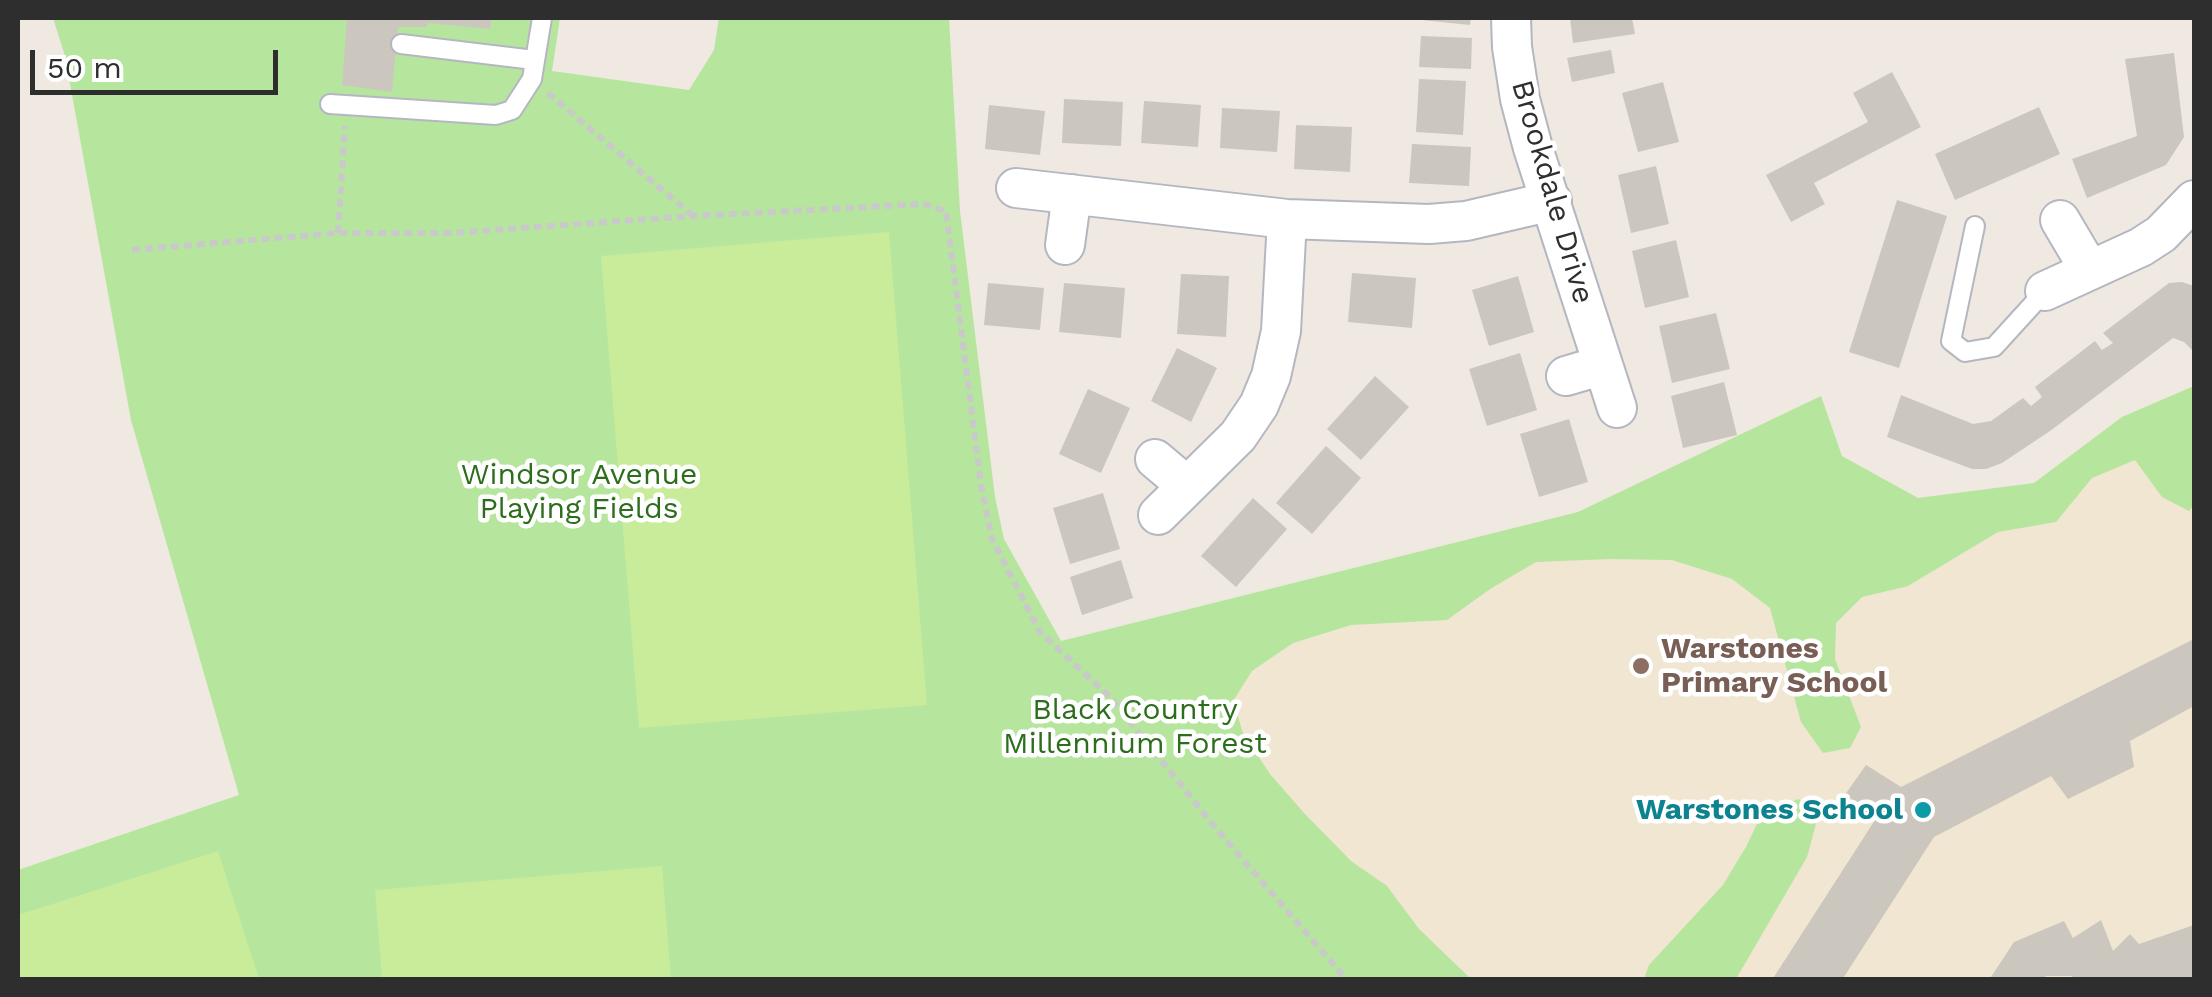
<!DOCTYPE html>
<html>
<head>
<meta charset="utf-8">
<style>
	body { margin:0 }
	#map { position:relative; width:2212px; height:997px; overflow:hidden; background:#efe9e1; font-family:"Work Sans",sans-serif }
	canvas { display:block }
	.frame { position:absolute; inset:0; border:20px solid #2e2e2e; pointer-events:none }
	.scale { position:absolute; left:30px; top:50px; width:248px; height:45px; box-sizing:border-box; border:5px solid #2e2e2e; border-top:0; padding-left:12px; font-size:30px; line-height:35px; white-space:nowrap; color:#2e2e2e; -webkit-text-stroke:8px #fff; paint-order:stroke }
</style>
</head>
<body>
<div id="map">
<canvas width="2212" height="997"></canvas>
<div class="frame"></div>
<div class="scale">50 m</div>
</div>
<script>
const ctx = document.querySelector('canvas').getContext('2d');
ctx.lineJoin = 'round';
function paint(path, color) { ctx.fillStyle = color; ctx.fill(path, 'evenodd'); }
const toPath = rows => new Path2D(rows.map(r => 'M' + r).join(''));
function trace(path, color, width, dash) { ctx.strokeStyle = color; ctx.lineWidth = width; ctx.lineCap = dash ? 'butt' : 'round'; ctx.setLineDash(dash || []); ctx.stroke(path); }
function write(font, color, halo, rows, align = 'center') {
  ctx.font = font + ' "Work Sans",sans-serif'; ctx.lineWidth = 9; ctx.setLineDash([]); ctx.textBaseline = 'middle'; ctx.strokeStyle = halo; ctx.fillStyle = color; for (const [text, x, y, turn = 0] of rows) {
    ctx.save(); ctx.translate(x, y); ctx.rotate((+turn || 0) * Math.PI / 180); ctx.textAlign = isNaN(turn) ? turn : align; if (halo) ctx.strokeText(text, 0, 0); ctx.fillText(text, 0, 0); ctx.restore();
  }
}
const education = toPath([
	[2194,386,2194,979,1358,979,1061,641,1578,512,1821,396,1842,456,1918,498,2034,483,2122,417]
]);
const green = toPath([
	[53,18,560,18,552,71,689,90,714,50,719,18,949,18,960,211,995,497,1004,539,1061,641,1578,512,1821,396,1842,456,1918,498,2034,483,2122,417,2194,386,2194,505,2189,511,2162,497,2135,460,2092,478,2056,522,1998,532,1908,586,1862,597,1836,623,1835,659,1861,727,1850,748,1823,753,1801,722,1770,608,1732,579,1672,560,1609,559,1536,562,1490,589,1447,620,1351,625,1293,643,1252,671,1233,701,1243,733,1270,774,1304,813,1351,861,1387,886,1419,929,1471,979,18,979,18,870,239,795,131,420,65,56],
	[1799,799,1817,820,1807,857,1736,979,1644,979,1649,965,1723,885,1746,847,1764,809]
]);
const pitch = toPath([
	[889,232,927,705,639,728,601,256],
	[218,851,259,979,18,979,18,915],
	[662,866,671,979,382,979,375,890]
]);
const building = toPath([
	[347,18,492,18,490,29,428,23,426,27,398,27,392,92,342,85],
	[1421,18,1471,18,1470,25,1421,20],
	[1570,18,1632,18,1635,34,1573,43],
	[1421,36,1472,38,1471,69,1419,67],
	[1611,50,1615,73,1572,82,1567,58],
	[2174,53,2184,137,2166,165,2087,198,2072,159,2137,136,2125,59],
	[1892,72,1921,127,1814,183,1825,204,1791,222,1766,175,1868,122,1853,93],
	[1419,79,1466,81,1463,135,1416,132],
	[1663,82,1679,142,1638,152,1622,93],
	[1064,99,1123,102,1121,146,1062,143],
	[1144,101,1201,105,1198,147,1141,143],
	[989,105,1045,111,1040,155,985,149],
	[2039,107,2060,154,1955,200,1935,154],
	[1222,108,1280,111,1277,152,1220,148],
	[1296,125,1352,127,1350,172,1294,169],
	[1412,144,1471,147,1469,186,1409,183],
	[1656,166,1669,224,1631,233,1618,175],
	[1897,200,1947,216,1899,368,1849,352],
	[1676,240,1689,297,1645,308,1632,251],
	[1352,273,1416,278,1412,328,1348,322],
	[1181,274,1229,276,1226,337,1177,334],
	[1518,276,1534,332,1489,346,1472,290],
	[2182,282,2194,286,2194,352,2184,342,2173,338,2050,431,2002,463,1986,469,1972,469,1887,437,1901,395,1973,424,1991,421,2023,398,2031,406,2042,397,2035,387,2095,341,2102,350,2113,343,2103,333,2169,283],
	[988,283,1044,288,1040,330,984,325],
	[1064,283,1125,288,1121,338,1059,332],
	[1716,313,1730,369,1672,383,1659,326],
	[1177,348,1217,368,1191,422,1151,401],
	[1520,353,1537,410,1487,426,1469,369],
	[1375,376,1409,407,1361,460,1327,429],
	[1724,382,1737,435,1683,448,1671,396],
	[1088,389,1130,408,1101,473,1059,454],
	[1569,419,1588,482,1539,497,1520,434],
	[1326,446,1361,478,1312,534,1276,503],
	[1103,493,1120,549,1070,564,1053,508],
	[1253,498,1287,529,1236,587,1201,556],
	[1121,560,1133,598,1082,615,1070,577],
	[2194,639,2194,706,2130,741,2134,767,2068,799,2051,776,1934,837,1842,980,1772,980,1875,820,1842,799,1866,765,1901,787],
	[2101,920,2113,951,2130,934,2139,944,2194,925,2194,980,2074,980,2072,976,2046,976,2043,980,1989,980,2014,942,2064,921,2073,938]
]);
const path = toPath([
	[548,93,693,216],
	[338,233,345,126],
	[132,250,338,233,450,233,693,216,924,204,946,211,981,485,992,539,1040,632,1110,697,1219,832,1347,980]
]);
const service = toPath([
	[401,44,534,60],
	[330,104,496,115,512,110,532,79,542,18],
	[1975,226,1951,341,1965,352,1994,347,2045,291]
]);
const minor = toPath([
	[1511,18,1512,47,1520,99,1533,148,1617,408],
	[1016,188,1287,219,1429,224,1466,221,1552,201],
	[2060,220,2089,269],
	[1065,245,1072,194],
	[2045,291,2141,247,2161,234,2194,200],
	[1566,376,1603,365],
	[1155,459,1187,486],
	[1158,515,1238,436,1259,405,1271,376,1281,331,1287,219]
]);
const markers = [
	[1641,666,10,"#8d6e63"],
	[1923,810,10,"#0f9aa8"]
];
const streetNames = [
	["Brookdale Drive",1552,192,74]
];
const parkNames = [
	["Windsor Avenue",579,475],
	["Playing Fields",579,509],
	["Black Country",1135,710],
	["Millennium Forest",1135,744]
];
const educationNames = [
	["Warstones",1661,649],
	["Primary School",1661,683]
];
const cultureNames = [
	["Warstones School",1903,810]
];
paint(education, '#f0e6d1');
paint(green, '#b6e59e');
paint(pitch, '#c9ec9a');
paint(building, '#cbc7bf');
trace(service, '#b4b7c1', 22);
trace(minor, '#b4b7c1', 42);
trace(path, '#c9c9c9', 6, [8, 5]);
trace(service, '#fff', 18);
trace(minor, '#fff', 38);
for (const [x, y, r, color] of markers) { const dot = new Path2D(); dot.arc(x, y, r, 0, 2 * Math.PI); ctx.fillStyle = color; ctx.fill(dot); trace(dot, '#fff', 4); }
write('30px', '#2e2e2e', '#fff', streetNames);
write('30px', '#2c6e1b', '#fff', parkNames);
write('bold 30px', '#785e54', '#fff', educationNames, 'left');
write('bold 30px', '#0d838f', '#fff', cultureNames, 'right');
</script>
</body>
</html>
